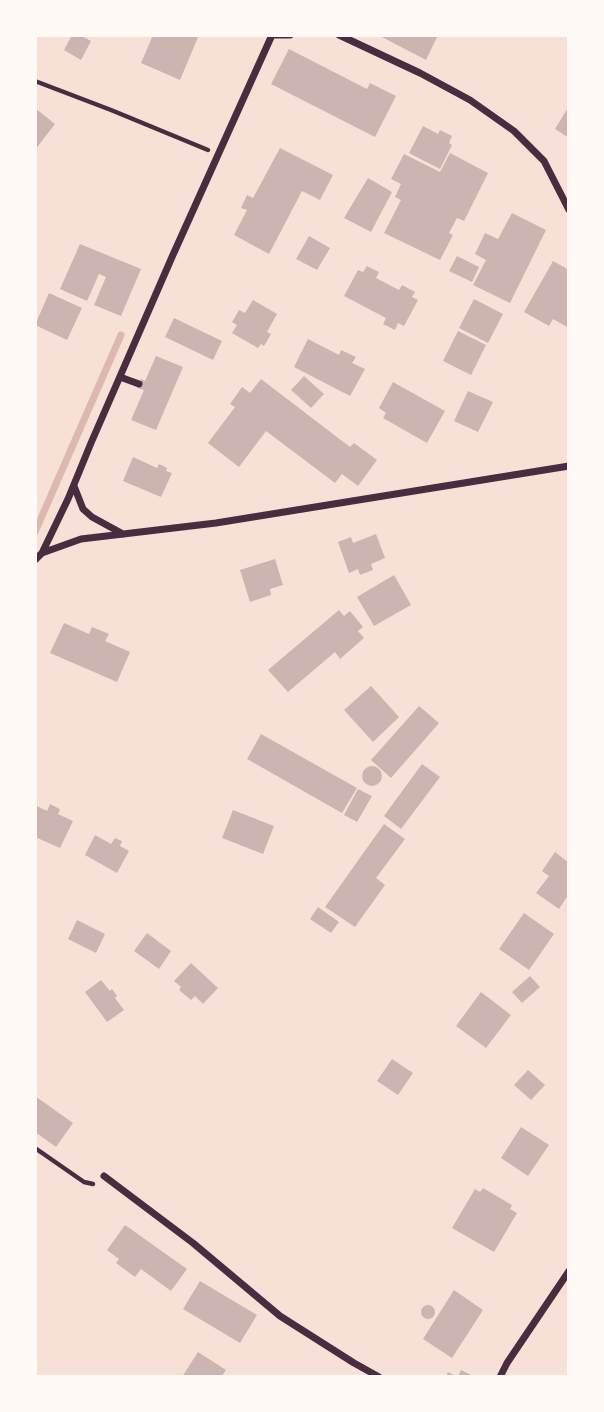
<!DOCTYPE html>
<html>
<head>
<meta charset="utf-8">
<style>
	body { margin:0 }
	#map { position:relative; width:604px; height:1412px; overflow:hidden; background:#f7e1d7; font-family:"Noto Serif",serif }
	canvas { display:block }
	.frame { position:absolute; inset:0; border:37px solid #fffaf5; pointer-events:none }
</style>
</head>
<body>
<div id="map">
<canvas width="604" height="1412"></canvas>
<div class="frame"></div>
</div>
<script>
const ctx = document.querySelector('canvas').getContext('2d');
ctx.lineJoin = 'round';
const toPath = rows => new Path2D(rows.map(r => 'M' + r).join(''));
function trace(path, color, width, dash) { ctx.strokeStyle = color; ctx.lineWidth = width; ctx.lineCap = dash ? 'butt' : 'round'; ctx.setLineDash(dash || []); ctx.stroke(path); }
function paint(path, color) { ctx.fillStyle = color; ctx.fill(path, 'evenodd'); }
const stream = toPath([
	[35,532,121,335]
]);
const building = toPath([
	[72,35,80,35,91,41,81,60,64,50],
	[153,35,199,35,180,80,141,63],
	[378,35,438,35,426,60],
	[289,49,367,89,370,83,396,96,375,137,271,84],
	[569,106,569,138,555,129],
	[35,108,55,124,35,150],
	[423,126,438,134,440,130,452,136,449,143,452,145,440,169,409,153],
	[280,148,333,175,320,200,302,191,269,254,234,235,247,210,241,208,247,195,253,198],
	[450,153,488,173,464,221,457,218,449,233,453,235,440,260,384,233,401,200,395,197,401,184,391,179,404,154,440,172],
	[368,178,392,192,371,232,344,218],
	[512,213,546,230,510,303,473,285,486,260,475,254,485,233,498,239],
	[309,236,330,248,317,270,296,259],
	[80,244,141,269,121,316,94,305,106,277,99,274,87,301,60,289],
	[457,256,479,267,472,282,449,271],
	[553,261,569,270,569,328,553,319,549,326,524,312],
	[367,266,379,272,376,278,399,290,402,285,415,292,412,297,418,300,404,326,398,323,395,330,383,324,386,318,344,296,358,270,363,272],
	[49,293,82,308,67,340,35,325],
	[474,299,503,314,488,343,459,328],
	[253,300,277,314,267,332,271,334,264,346,261,344,258,348,232,333,237,325,232,322,239,310,245,313],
	[174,318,222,341,213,360,165,337],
	[458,331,486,345,471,375,443,361],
	[308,339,339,355,341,350,356,357,352,363,365,369,350,396,294,367],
	[156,356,183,367,156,430,131,420,144,390,137,388,141,379,145,381],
	[304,376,324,394,311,408,291,390],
	[261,379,350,447,354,443,377,460,358,486,342,474,335,483,266,431,239,467,208,443,235,407,230,404,242,387,250,393],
	[393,382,445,411,427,443,383,418,386,413,379,408],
	[468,391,493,402,478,432,454,421],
	[133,457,157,468,159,464,167,468,166,471,172,473,161,497,123,481],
	[376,534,385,558,371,564,373,570,360,575,358,569,349,573,338,542,351,537,353,543],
	[275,559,283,585,270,589,271,595,250,602,240,570],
	[394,575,411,605,374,626,357,597],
	[339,610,344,616,350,611,363,627,358,631,364,638,340,659,335,652,288,692,268,670],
	[64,623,89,634,92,627,109,634,105,641,130,652,117,682,50,653],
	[371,686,399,717,373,742,344,710],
	[419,706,439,723,391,778,371,760],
	[261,734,357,788,342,813,247,759],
	[422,764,440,777,401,829,384,816],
	'362 776a10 10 0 1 1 20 0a10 10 0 1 1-20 0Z',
	[358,789,372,796,357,822,344,815],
	[50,804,60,809,58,814,73,821,60,848,35,837,35,805,47,811],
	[233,810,274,826,263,854,222,838],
	[384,824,405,839,376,878,385,885,355,927,325,907],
	[95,835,111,844,115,838,122,841,120,846,129,851,117,873,85,855],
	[555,852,569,863,569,894,559,909,536,893,549,876,542,871],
	[318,907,339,922,331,933,310,919],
	[524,913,554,934,529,970,499,949],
	[77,920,105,934,96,953,68,939],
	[147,933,171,951,159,969,134,951],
	[191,963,218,988,203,1004,195,996,191,1000,179,990,181,987,174,981],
	[530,976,540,987,522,1003,512,992],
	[101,980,110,991,112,989,117,996,115,998,124,1010,107,1022,85,992],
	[481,992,511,1015,486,1048,456,1026],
	[392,1059,413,1073,398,1095,377,1081],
	[528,1070,545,1085,531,1100,514,1085],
	[35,1096,73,1123,56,1147,35,1132],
	[521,1127,549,1145,528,1176,501,1158],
	[483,1188,512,1205,510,1209,517,1213,494,1252,452,1228,475,1189,480,1192],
	[125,1225,187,1269,171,1291,141,1269,135,1277,116,1263,119,1259,107,1250],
	[200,1281,257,1315,240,1343,183,1309],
	[454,1290,483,1310,452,1358,423,1339],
	'421 1312a7 7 0 1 1 14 0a7 7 0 1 1-14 0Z',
	[198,1352,226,1370,221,1377,182,1377],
	[461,1370,475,1377,446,1377,448,1372,458,1377]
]);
const path = toPath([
	[35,81,111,110,208,150],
	[35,1148,84,1182,93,1184]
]);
const minor = toPath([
	[275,35,290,35],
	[339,35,420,73,470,100,514,131,544,161,569,210],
	[120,377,139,384],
	[74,486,83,509,92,517,123,534],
	[42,553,81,539,216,523,569,466],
	[35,560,42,553,68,499,91,443,172,257,272,35],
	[104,1176,193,1243,280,1316,354,1363,379,1377],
	[500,1377,507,1363,569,1271]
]);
trace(stream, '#dcb8b0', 7);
paint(building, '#ccb4b1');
trace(path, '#4a2c40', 4.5);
trace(minor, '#4a2c40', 7);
</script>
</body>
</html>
